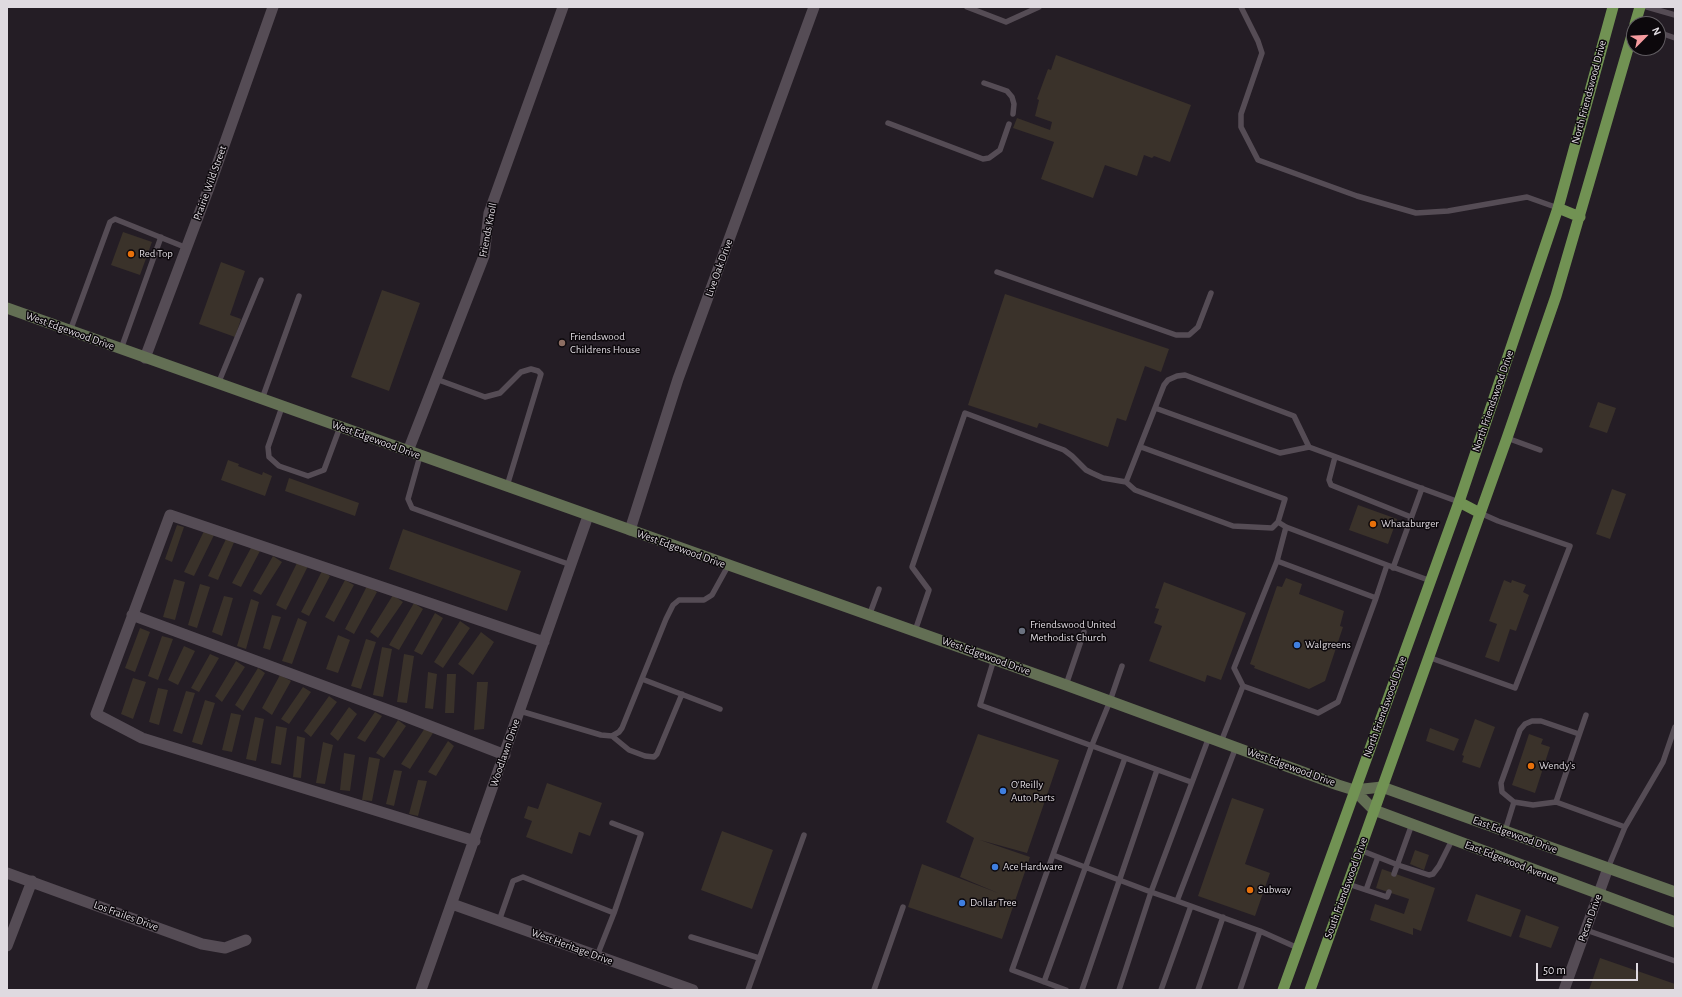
<!DOCTYPE html>
<html>
<head>
<meta charset="utf-8">
<style>
	body { margin:0 }
	#map { position:relative; width:1682px; height:997px; overflow:hidden; background:#241d25; font-family:"Alegreya Sans",sans-serif }
	canvas { display:block }
	.frame { position:absolute; inset:0; border:8px solid #dfdae0; pointer-events:none }
	.north { position:absolute; left:1626px; top:16px; width:40px; height:40px; box-sizing:border-box; background:#0c080c; border:1px solid #605c61; border-radius:50%; rotate:66deg; font-size:11px; font-weight:700; line-height:16px; text-align:center; color:#dfdae0 }
	.north::after { content:''; display:block; margin:auto; width:14px; height:18px; background:#f59b9f; clip-path:polygon(50% 0,100% 100%,50% 72%,0 100%) }
	.scale { position:absolute; left:1536px; top:963px; width:102px; height:18px; box-sizing:border-box; border:2px solid #dfdae0; border-top:0; padding-left:5px; font-size:12px; line-height:14px; white-space:nowrap; color:#dfdae0; -webkit-text-stroke:3px #0c080c; paint-order:stroke }
</style>
</head>
<body>
<div id="map">
<canvas width="1682" height="997"></canvas>
<div class="frame"></div>
<div class="north">N</div>
<div class="scale">50 m</div>
</div>
<script>
const ctx = document.querySelector('canvas').getContext('2d');
ctx.lineJoin = 'round';
function paint(path, color) { ctx.fillStyle = color; ctx.fill(path, 'evenodd'); }
const toPath = rows => new Path2D(rows.map(r => 'M' + r).join(''));
function trace(path, color, width, dash) { ctx.strokeStyle = color; ctx.lineWidth = width; ctx.lineCap = dash ? 'butt' : 'round'; ctx.setLineDash(dash || []); ctx.stroke(path); }
function write(font, color, halo, rows, align = 'center') {
  ctx.font = font + ' "Alegreya Sans",sans-serif'; ctx.lineWidth = 3; ctx.setLineDash([]); ctx.textBaseline = 'middle'; ctx.strokeStyle = halo; ctx.fillStyle = color; for (const [text, x, y, turn = 0] of rows) {
    ctx.save(); ctx.translate(x, y); ctx.rotate((+turn || 0) * Math.PI / 180); ctx.textAlign = isNaN(turn) ? turn : align; if (halo) ctx.strokeText(text, 0, 0); ctx.fillText(text, 0, 0); ctx.restore();
  }
}
const building = toPath([
	[1056,55,1191,105,1170,162,1154,156,1152,158,1144,155,1137,176,1105,165,1093,198,1041,179,1054,142,1013,128,1017,118,1050,130,1052,122,1035,116,1039,100,1037,99,1048,69,1051,70],
	[123,232,152,242,140,275,111,265],
	[221,262,245,271,230,315,241,319,235,337,199,324],
	[382,290,420,303,389,391,351,377],
	[1005,294,1169,349,1161,372,1145,366,1126,421,1117,418,1108,447,1039,423,1037,428,968,405],
	[1598,402,1616,408,1607,433,1589,427],
	[228,460,239,464,238,466,262,475,263,472,272,476,265,496,221,480],
	[289,478,359,503,355,516,285,491],
	[1612,489,1626,494,1610,539,1596,534],
	[1358,505,1397,519,1388,544,1349,530],
	[177,525,184,527,172,562,165,559],
	[205,529,215,533,194,576,184,572],
	[403,529,521,571,507,611,389,569],
	[227,537,235,540,218,580,208,576],
	[252,546,260,551,241,587,232,583],
	[273,556,282,562,261,595,253,591],
	[298,561,308,566,286,610,276,605],
	[322,571,330,576,309,616,301,612],
	[1286,578,1302,584,1299,594,1344,611,1340,626,1343,627,1325,681,1309,689,1254,668,1255,666,1250,664,1277,586,1282,587],
	[174,579,185,582,175,620,163,617],
	[345,580,354,585,334,622,325,617],
	[1504,580,1511,583,1512,580,1526,585,1523,592,1529,595,1516,631,1510,629,1499,662,1485,657,1497,624,1489,621],
	[1164,582,1246,613,1221,680,1207,675,1205,682,1149,661,1162,626,1154,623,1159,609,1155,608],
	[200,584,210,587,197,628,188,625],
	[367,586,377,592,354,634,345,629],
	[393,595,403,602,378,638,370,632],
	[224,596,233,598,222,636,212,632],
	[251,599,259,602,246,649,237,646],
	[414,603,423,609,399,650,389,645],
	[435,613,443,618,422,655,414,651],
	[272,615,281,617,270,650,263,648],
	[298,618,307,622,292,664,282,661],
	[460,621,470,628,443,668,434,662],
	[140,628,150,632,135,672,125,668],
	[481,632,494,642,473,675,458,664],
	[338,635,350,640,338,673,326,669],
	[162,636,173,639,158,680,148,676],
	[366,639,376,642,361,689,351,686],
	[184,646,195,651,178,685,168,680],
	[382,647,392,649,383,697,373,695],
	[210,654,219,658,199,692,191,688],
	[404,654,414,656,407,703,397,702],
	[236,661,245,667,222,702,215,696],
	[258,668,265,673,243,711,235,705],
	[428,672,437,674,433,709,425,708],
	[447,674,456,674,454,713,445,713],
	[280,675,291,681,272,715,262,708],
	[133,678,146,682,133,719,121,714],
	[477,682,488,682,484,729,474,730],
	[303,687,311,692,289,724,281,719],
	[158,688,168,690,159,725,149,722],
	[186,691,195,693,182,734,173,731],
	[329,696,337,702,311,737,304,731],
	[205,700,215,703,202,745,192,742],
	[349,707,357,714,338,741,330,734],
	[375,712,382,716,365,742,357,738],
	[231,713,241,715,232,752,222,750],
	[255,717,264,719,256,761,246,759],
	[1475,719,1495,727,1480,768,1462,762,1464,756,1462,755],
	[398,720,406,726,384,758,376,753],
	[276,726,287,728,281,765,271,763],
	[425,728,433,733,410,769,401,764],
	[1430,728,1459,739,1454,751,1426,741],
	[978,734,1059,760,1027,853,980,840,1030,857,1002,939,908,907,922,864,998,893,960,877,974,838,946,822],
	[1529,734,1543,739,1541,744,1550,747,1535,793,1512,785],
	[297,736,305,738,301,778,293,777],
	[448,741,454,746,436,776,428,772],
	[323,742,333,745,325,784,316,783],
	[344,753,355,755,350,791,340,790],
	[369,757,380,759,372,801,362,800],
	[394,770,402,771,394,806,386,804],
	[418,780,427,781,418,816,409,814],
	[547,783,602,803,590,836,579,832,572,854,526,837,532,821,524,818,528,806,538,809],
	[1232,798,1264,809,1245,864,1270,873,1255,916,1198,896],
	[722,831,773,850,752,909,701,890],
	[1415,850,1429,855,1424,870,1410,864],
	[1382,869,1435,888,1421,931,1413,928,1413,935,1370,920,1375,904,1404,914,1409,899,1376,888],
	[1476,894,1521,910,1511,937,1467,921],
	[1526,915,1559,927,1551,948,1519,937],
	[1600,958,1675,984,1675,990,1589,990]
]);
const service = toPath([
	[967,7,1006,22,1039,7],
	[1241,7,1258,41,1262,53,1241,114,1241,127,1258,160,1357,196,1416,213,1448,211,1527,197,1558,208],
	[1647,7,1675,15],
	[1658,32,1675,38],
	[984,83,1007,91,1012,97,1014,104,1013,114],
	[888,123,983,159,989,158,1000,150,1009,124],
	[997,272,1176,335,1189,335,1198,327,1211,293],
	[70,331,110,222,115,219,187,248],
	[121,349,161,237],
	[436,379,485,397,500,393,521,372,531,369,538,371,541,374,507,486],
	[218,384,261,280],
	[262,399,299,296],
	[282,407,268,447,269,457,279,466,308,476,324,470,340,427],
	[1155,408,1280,453,1309,447,1459,502],
	[1507,438,1540,450],
	[420,456,408,499,412,508,571,565],
	[1335,457,1329,480,1331,485,1411,517],
	[1126,482,1164,385,1168,380,1177,376,1185,375,1294,416,1309,447],
	[1278,522,1286,527,1387,565],
	[1277,561,1286,527],
	[1393,568,1422,488],
	[1376,598,1387,565,1431,581],
	[869,616,879,589],
	[915,631,929,590,912,567,965,413,1064,450,1072,456,1086,470,1092,473,1103,478,1126,482,1135,490,1233,526,1272,528,1278,522,1285,499,1141,447],
	[1428,657,1515,688,1570,546,1498,521,1480,513],
	[994,659,980,705,1191,782],
	[642,679,720,709],
	[1066,685,1084,632],
	[520,711,601,735,612,736,619,732,622,728,666,619,673,605,679,600,704,600,712,595,728,566],
	[1586,715,1556,802,1625,827],
	[612,736,629,750,645,756,654,757,657,754,682,694],
	[1221,742,1243,686,1318,713,1338,702,1376,598,1277,561,1234,668,1243,686],
	[1236,747,1177,901,1260,931],
	[1556,802,1533,805,1514,802,1502,792,1501,783,1520,730,1525,724,1532,721,1541,721,1579,734],
	[612,823,641,834,614,913],
	[1505,831,1514,802],
	[1360,850,1398,865,1429,875,1433,874,1439,866,1452,840],
	[1053,855,1151,892,1209,737],
	[1608,868,1625,827,1663,762,1675,727],
	[1394,874,1412,824],
	[1348,884,1387,897,1389,892],
	[1366,890,1378,857],
	[499,921,513,881,523,877,614,913,597,956],
	[1586,930,1675,961],
	[691,937,759,958],
	[1044,982,1125,758],
	[748,990,804,835],
	[874,990,903,907],
	[1066,990,1012,970,1092,745,1110,701,1122,666],
	[1082,990,1157,770],
	[1119,990,1151,892,1177,901],
	[1161,990,1191,906],
	[1198,990,1223,917],
	[1240,990,1260,931,1298,948]
]);
const minor = toPath([
	[145,358,210,185,273,7],
	[408,451,484,256,489,213,563,7],
	[630,530,678,379,814,7],
	[132,615,399,714,505,755],
	[475,841,142,738,96,714,170,515,544,642],
	[7,873,202,944,225,948,246,940],
	[452,904,693,990],
	[7,946,32,881],
	[421,990,588,516],
	[1564,990,1608,868]
]);
const secondary = toPath([
	[7,308,1066,685,1338,785,1354,790,1382,787,1675,892],
	[1354,790,1374,810,1675,922]
]);
const primary = toPath([
	[1635,24,1640,7],
	[1558,208,1580,217],
	[1459,502,1480,513],
	[1283,990,1459,502,1558,208,1613,7],
	[1310,990,1507,438,1556,296,1634,28]
]);
const markers = [
	[131,254,4,"#e8710a"],
	[562,343,4,"#8d6e63"],
	[1373,524,4,"#e8710a"],
	[1022,631,4,"#6b7280"],
	[1297,645,4,"#3f7fe0"],
	[1531,766,4,"#e8710a"],
	[1003,791,4,"#3f7fe0"],
	[995,867,4,"#3f7fe0"],
	[1250,890,4,"#e8710a"],
	[962,903,4,"#3f7fe0"]
];
const streetNames = [
	["North Friendswood Drive",1589,92,-75],
	["Prairie Wild Street",210,183,-70],
	["Friends Knoll",488,230,-79],
	["Live Oak Drive",719,268,-70],
	["West Edgewood Drive",70,331,20],
	["North Friendswood Drive",1493,401,-71],
	["West Edgewood Drive",376,440,20],
	["West Edgewood Drive",681,549,20],
	["West Edgewood Drive",986,656,20],
	["North Friendswood Drive",1385,707,-70],
	["Woodlawn Drive",505,753,-71],
	["West Edgewood Drive",1291,767,20],
	["East Edgewood Drive",1515,835,20],
	["East Edgewood Avenue",1511,862,21],
	["South Friendswood Drive",1346,888,-70],
	["Los Frailes Drive",126,916,20],
	["Pecan Drive",1590,918,-70],
	["West Heritage Drive",572,947,20]
];
const poiNames = [
	["Red Top",139,254],
	["Friendswood",570,337],
	["Childrens House",570,350],
	["Whataburger",1381,524],
	["Friendswood United",1030,625],
	["Methodist Church",1030,638],
	["Walgreens",1305,645],
	["Wendy's",1539,766],
	["O'Reilly",1011,785],
	["Auto Parts",1011,798],
	["Ace Hardware",1003,867],
	["Subway",1258,890],
	["Dollar Tree",970,903]
];
paint(building, '#3a322a');
trace(service, '#554c55', 5.5);
trace(minor, '#554c55', 11);
trace(secondary, '#636f54', 11);
trace(primary, '#719253', 11);
for (const [x, y, r, color] of markers) { const dot = new Path2D(); dot.arc(x, y, r, 0, 2 * Math.PI); ctx.fillStyle = color; ctx.fill(dot); trace(dot, '#0c080c', 1.5); }
write('11px', '#dfdae0', '#0c080c', streetNames);
write('11px', '#dfdae0', '#0c080c', poiNames, 'left');
</script>
</body>
</html>
